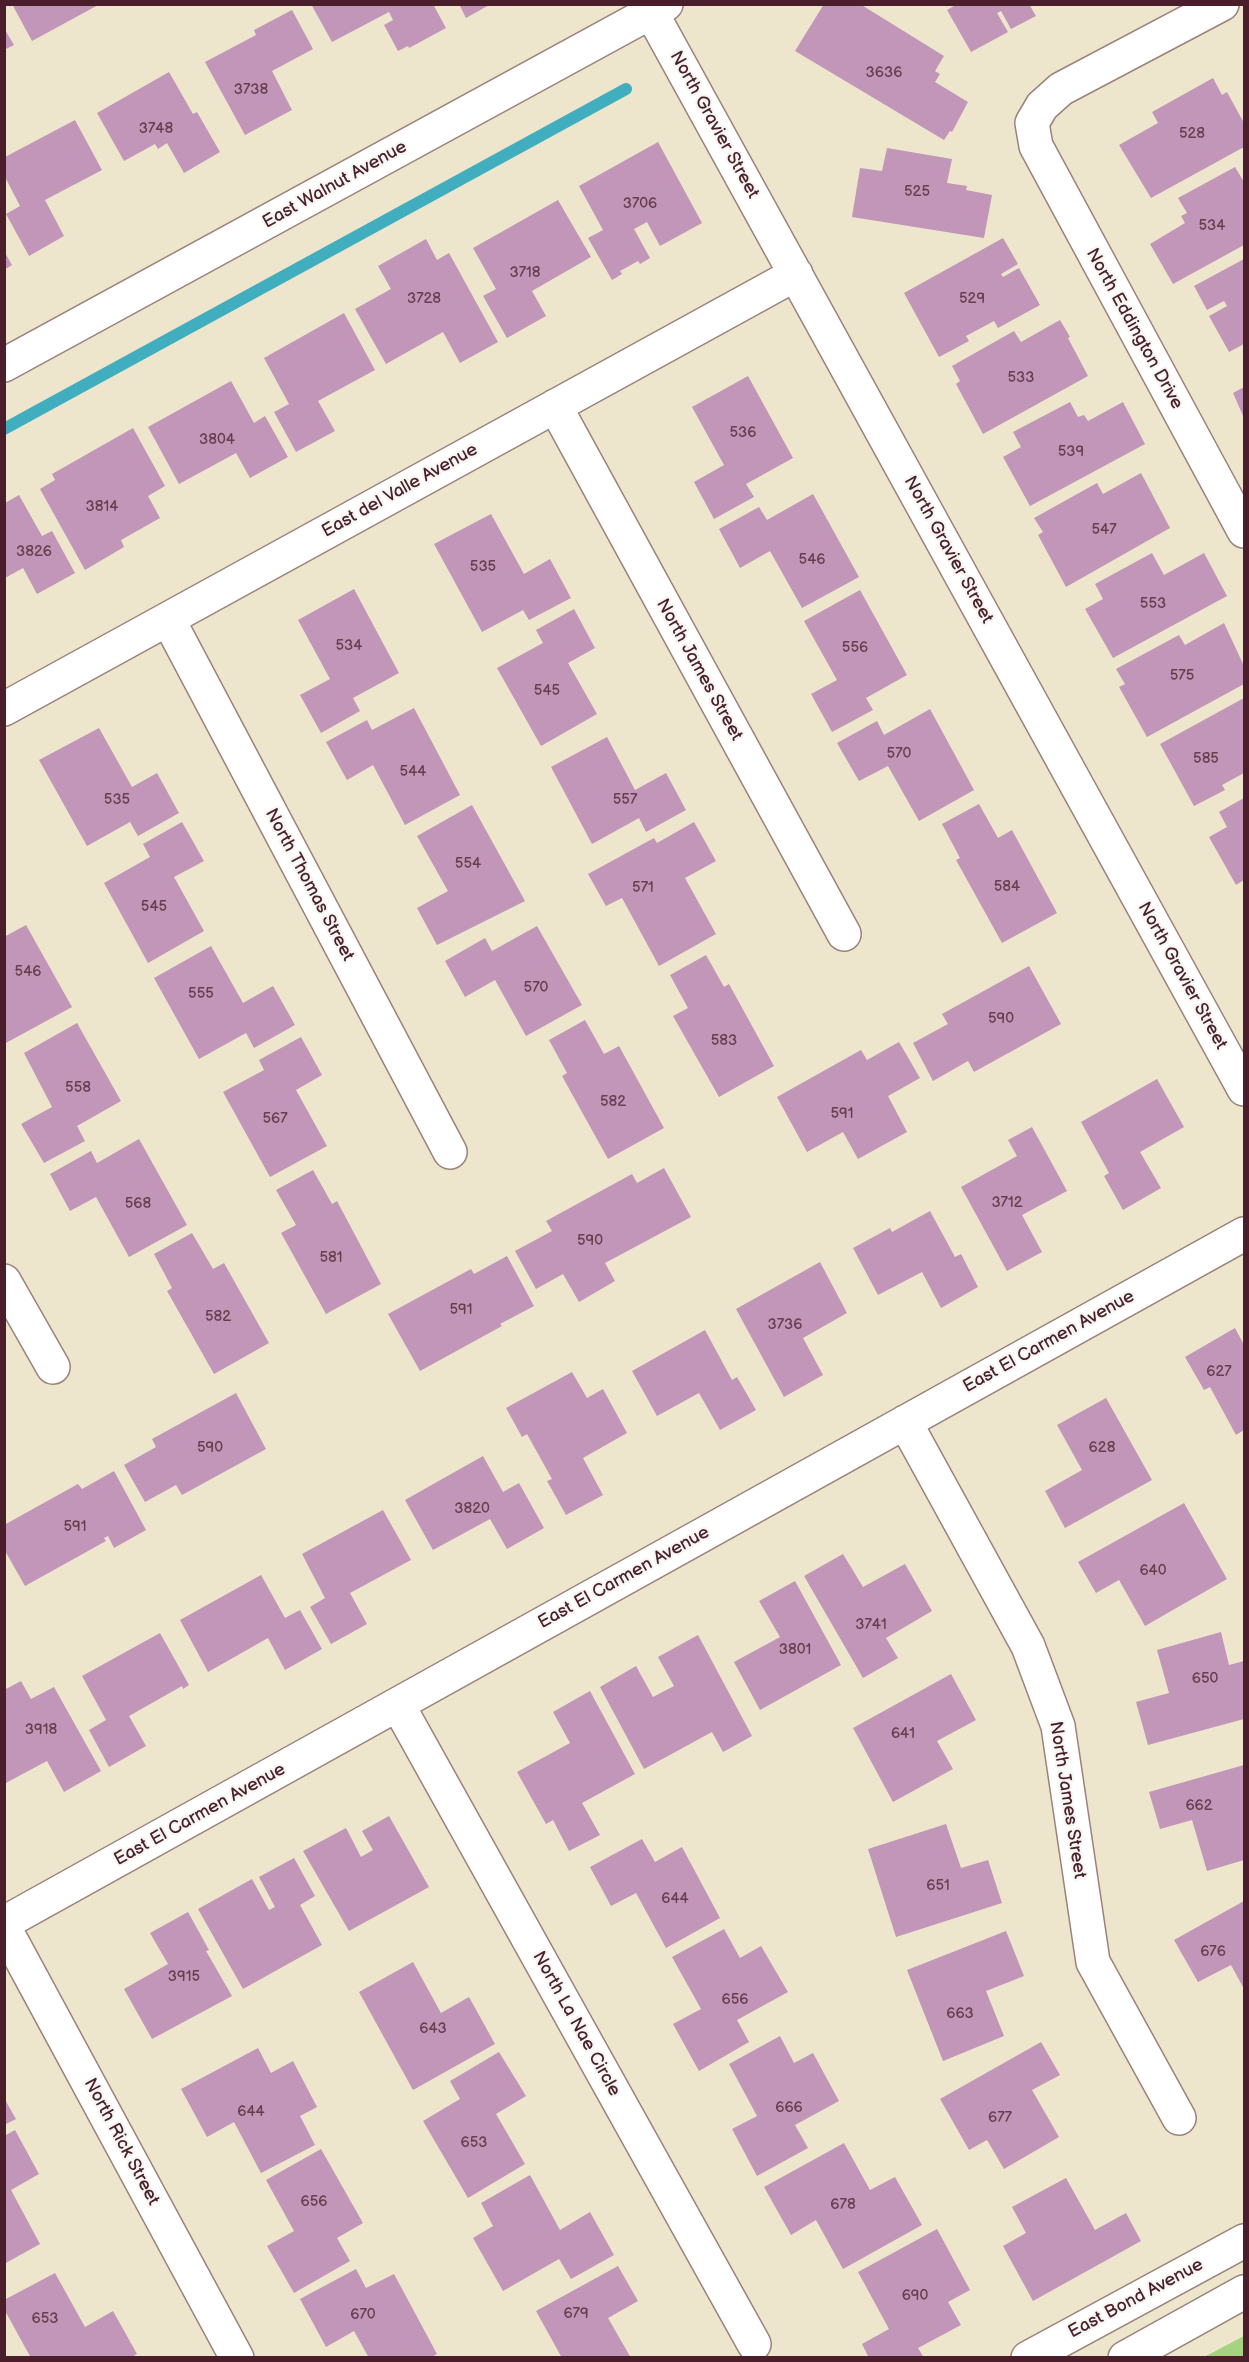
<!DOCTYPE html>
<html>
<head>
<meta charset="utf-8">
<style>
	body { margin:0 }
	#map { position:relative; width:1249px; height:2362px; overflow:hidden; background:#ede6cc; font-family:"Balsamiq Sans",sans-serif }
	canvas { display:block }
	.frame { position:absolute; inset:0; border:6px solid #4a1f2b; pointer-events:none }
</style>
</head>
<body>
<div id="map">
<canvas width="1249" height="2362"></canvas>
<div class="frame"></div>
</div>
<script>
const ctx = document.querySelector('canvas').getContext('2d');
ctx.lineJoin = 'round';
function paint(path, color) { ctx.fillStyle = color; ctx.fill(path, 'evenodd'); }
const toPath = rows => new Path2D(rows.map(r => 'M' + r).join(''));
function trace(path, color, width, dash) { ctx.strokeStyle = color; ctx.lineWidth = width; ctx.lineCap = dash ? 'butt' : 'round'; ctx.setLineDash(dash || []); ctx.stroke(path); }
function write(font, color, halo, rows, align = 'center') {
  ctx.font = font + ' "Balsamiq Sans",sans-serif'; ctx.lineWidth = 4.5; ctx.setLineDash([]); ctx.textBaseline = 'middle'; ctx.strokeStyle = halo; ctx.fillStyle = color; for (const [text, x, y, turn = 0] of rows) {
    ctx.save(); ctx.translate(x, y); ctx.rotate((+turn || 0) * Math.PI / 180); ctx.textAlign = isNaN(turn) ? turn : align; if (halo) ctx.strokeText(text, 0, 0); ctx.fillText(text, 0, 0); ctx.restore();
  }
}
const green = toPath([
	[1244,2336,1244,2357,1204,2357]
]);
const stream = toPath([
	[4,429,626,89]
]);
const building = toPath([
	[12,4,100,4,32,41],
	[311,4,433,4,446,28,409,48,408,46,398,51,384,25,393,20,389,12,332,42],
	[459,4,491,4,466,18],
	[824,4,860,4,944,56,935,71,940,74,935,82,968,102,952,132,950,131,944,140,795,51],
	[953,4,1029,4,1036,16,1011,29,1001,11,997,13,1008,32,971,52,947,10,954,6],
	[292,10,313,49,272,71,292,110,245,135,205,62,256,35,254,30],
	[4,28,14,45,4,50],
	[169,72,193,114,197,112,220,152,184,173,167,143,158,149,155,144,124,161,97,113],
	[1213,78,1222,95,1227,92,1244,123,1244,147,1151,198,1119,145,1158,123,1152,112],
	[75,120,102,170,45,200,64,236,29,256,6,214,20,206,5,177,5,157],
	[658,142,702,223,660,246,647,222,634,229,650,258,640,264,638,261,620,271,622,274,612,280,588,238,603,230,579,186],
	[887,148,952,159,947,183,967,186,966,190,992,195,984,238,852,217,860,168,882,171],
	[1235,167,1244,182,1244,245,1173,284,1150,244,1185,223,1181,216,1187,213,1178,198],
	[558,200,591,257,532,291,546,316,507,338,483,296,496,289,473,248],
	[1003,238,1018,264,1001,274,1003,277,1019,268,1040,305,998,328,994,321,966,336,969,341,939,357,904,293],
	[426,239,437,260,449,253,498,342,460,363,443,332,386,364,355,309,391,289,378,266],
	[4,251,12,265,4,270],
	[1244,259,1244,344,1229,352,1209,316,1227,306,1224,301,1207,310,1194,286],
	[344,313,375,370,318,401,335,431,296,452,274,412,289,404,264,358],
	[1060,320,1070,337,1068,338,1088,376,983,434,956,384,960,381,952,366,1014,331,1021,342],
	[748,376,793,458,746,484,754,497,714,519,694,482,724,465,692,407],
	[231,381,254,423,265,416,288,457,250,478,236,453,179,484,148,427],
	[1244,387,1244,418,1233,393],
	[1070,402,1078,417,1084,415,1088,421,1123,402,1145,444,1030,506,1003,457,1021,447,1013,432],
	[133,428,165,486,148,496,160,518,121,540,124,547,85,570,40,489,55,480,52,474],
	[1141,473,1170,528,1066,587,1038,535,1043,532,1034,518,1097,483,1103,494],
	[813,494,859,577,802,608,770,551,740,568,719,529,759,507,767,520],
	[19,495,42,536,52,531,75,573,37,594,23,568,5,578,5,503],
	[491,514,524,574,550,559,571,598,529,620,523,610,482,632,434,544],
	[1152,553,1164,575,1204,553,1227,596,1113,658,1085,609,1103,599,1095,584],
	[354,589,399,673,353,698,360,711,321,733,300,695,330,679,298,620],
	[860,590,907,675,866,698,873,710,832,732,811,694,837,680,804,621],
	[574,609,595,648,568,663,597,714,541,746,497,668,543,643,536,630],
	[1224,623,1244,666,1244,684,1147,737,1119,687,1125,684,1116,669,1179,635,1185,645],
	[1244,698,1244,773,1222,785,1225,790,1194,806,1160,744],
	[414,708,460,795,405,825,373,765,347,780,326,742,367,720,372,730],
	[930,709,974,790,919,821,888,766,859,781,837,743,877,721,884,735],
	[99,728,132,787,157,773,179,813,138,836,130,822,87,846,39,760],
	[607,737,635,790,666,773,686,810,646,832,639,818,592,844,551,767],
	[1244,798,1244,880,1236,885,1209,837,1227,827,1219,812],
	[979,804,998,838,1012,830,1057,913,1002,943,956,860,960,858,942,824],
	[472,805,525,901,437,945,417,908,448,891,417,836],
	[182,822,204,861,174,877,204,931,148,963,104,883,150,857,143,844],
	[694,822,716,861,685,878,716,934,659,966,622,898,606,906,588,874,654,838,657,843],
	[26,925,72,1007,4,1044,4,937],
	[537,926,582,1005,526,1036,495,980,465,997,445,961,485,938,492,951],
	[211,946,243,1003,273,986,295,1025,254,1048,246,1033,199,1059,154,978],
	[706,955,724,987,729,984,774,1066,719,1097,673,1016,688,1008,670,975],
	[1029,966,1061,1024,974,1072,968,1061,933,1081,913,1043,948,1024,942,1014],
	[585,1020,604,1054,619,1046,664,1128,608,1159,562,1076,567,1073,549,1040],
	[77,1023,121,1101,77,1126,85,1141,44,1163,21,1124,52,1107,24,1053],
	[301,1037,322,1075,296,1090,327,1146,270,1177,223,1092,264,1070,259,1060],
	[899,1042,920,1078,888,1096,907,1132,858,1159,843,1132,807,1152,777,1097,861,1050,867,1060],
	[1157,1079,1184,1127,1140,1152,1161,1188,1123,1210,1104,1176,1109,1173,1081,1122],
	[1032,1127,1067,1191,1022,1215,1042,1252,1007,1271,961,1187,1017,1156,1008,1140],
	[139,1139,187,1225,129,1257,96,1197,70,1211,50,1174,91,1151,97,1163],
	[664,1168,691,1217,605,1263,615,1281,579,1302,563,1274,536,1289,515,1251,552,1231,546,1221,632,1174,637,1183],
	[313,1170,332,1204,337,1201,381,1284,326,1314,281,1233,296,1225,276,1190],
	[930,1211,955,1257,961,1254,978,1287,941,1308,922,1272,878,1295,853,1248,890,1228,892,1232],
	[192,1233,213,1269,224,1263,269,1343,214,1374,167,1291,172,1288,154,1254],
	[507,1256,534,1306,500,1324,502,1326,420,1371,388,1314,471,1269,474,1274],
	[820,1262,847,1313,803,1338,823,1375,784,1397,736,1309],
	[1235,1328,1244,1345,1244,1430,1236,1435,1210,1387,1204,1390,1185,1357],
	[705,1330,732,1380,737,1377,756,1410,720,1430,699,1393,657,1416,632,1371],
	[572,1372,587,1398,603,1389,627,1433,583,1458,603,1495,566,1515,547,1481,552,1479,527,1434,522,1437,506,1408],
	[236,1393,266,1449,182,1495,176,1485,145,1502,124,1465,156,1447,152,1439],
	[1106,1398,1152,1480,1065,1528,1045,1491,1082,1470,1057,1425],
	[483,1456,503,1492,519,1483,544,1528,507,1549,490,1519,433,1550,405,1500],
	[114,1471,146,1530,114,1548,108,1536,104,1538,106,1541,25,1586,4,1549,4,1525,78,1484,82,1489],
	[1184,1503,1227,1579,1145,1626,1119,1580,1096,1593,1078,1562],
	[383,1510,411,1560,350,1593,367,1624,331,1644,310,1607,325,1598,302,1554],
	[843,1554,863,1587,905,1564,932,1611,886,1638,898,1658,863,1678,804,1576],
	[261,1575,285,1618,300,1610,322,1649,285,1670,268,1638,208,1672,180,1620],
	[795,1581,841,1665,760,1710,734,1662,780,1637,759,1601],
	[1221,1632,1229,1665,1244,1661,1244,1719,1148,1745,1136,1702,1169,1693,1157,1650],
	[160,1633,189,1685,183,1689,182,1686,129,1716,146,1746,109,1767,89,1730,106,1720,82,1676],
	[698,1635,752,1736,723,1752,712,1732,644,1769,600,1687,636,1666,653,1697,674,1686,658,1657],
	[951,1674,976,1720,937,1741,953,1769,893,1802,853,1728],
	[21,1681,31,1699,54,1687,101,1771,64,1792,47,1761,4,1784,4,1690],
	[590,1691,635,1774,582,1803,600,1835,569,1851,553,1820,546,1824,517,1772,570,1743,553,1712],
	[1244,1765,1244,1860,1207,1871,1192,1820,1160,1829,1149,1792],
	[389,1816,429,1887,349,1931,303,1851,346,1828,361,1857,373,1850,362,1831],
	[946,1824,961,1868,988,1860,1002,1903,896,1937,868,1849],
	[642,1839,655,1862,682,1847,720,1918,666,1948,636,1893,611,1906,590,1867],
	[294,1858,315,1896,300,1905,322,1945,243,1989,198,1909,252,1879,269,1910,275,1907,259,1877],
	[1244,1901,1244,1989,1231,1965,1198,1982,1174,1940],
	[188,1912,209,1950,206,1951,232,1996,152,2039,124,1989,168,1964,150,1933],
	[724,1929,740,1958,761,1946,788,1992,737,2020,749,2042,699,2071,673,2024,701,2009,672,1957],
	[1006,1931,1024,1976,986,1991,1004,2036,943,2061,907,1970],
	[413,1962,441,2013,469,1997,495,2044,413,2090,359,1992],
	[780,2036,794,2063,813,2053,839,2101,795,2125,808,2148,757,2176,732,2129,757,2116,729,2064],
	[1041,2042,1060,2075,1032,2090,1059,2137,1004,2169,987,2140,969,2150,940,2099],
	[258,2048,271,2073,293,2061,317,2107,300,2116,315,2145,261,2173,234,2122,207,2137,181,2089],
	[499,2052,526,2096,496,2114,525,2164,468,2198,423,2121,460,2099,450,2081],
	[4,2098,16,2119,4,2125],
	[15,2130,39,2174,11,2190,40,2244,4,2264,4,2136],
	[844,2143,870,2190,895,2177,922,2225,843,2269,816,2220,791,2235,764,2187],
	[321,2149,363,2223,337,2238,350,2261,294,2293,267,2246,294,2231,266,2180],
	[530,2175,560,2230,590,2212,614,2255,571,2279,559,2259,503,2291,473,2238,493,2226,481,2203],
	[1066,2178,1095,2230,1126,2213,1141,2241,1033,2301,1003,2246,1026,2233,1012,2207],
	[937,2229,970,2290,948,2302,961,2325,918,2348,924,2358,869,2358,862,2344,889,2329,858,2272],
	[618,2266,638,2301,608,2318,631,2358,562,2358,536,2311],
	[356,2269,366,2288,394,2274,437,2354,430,2358,369,2358,354,2331,326,2347,300,2299],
	[55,2273,85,2327,113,2311,137,2354,130,2358,31,2358,4,2309,4,2300]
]);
const minor = toPath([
	[1222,4,1061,89,1042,106,1032,123,1036,146,1244,531],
	[651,12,1244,1089],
	[555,406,844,934],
	[168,619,450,1152],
	[4,709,796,274],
	[4,1281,53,1367],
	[905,1422,1028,1646,1058,1726,1093,1962,1179,2118],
	[398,1705,754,2344],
	[4,1923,1244,1234],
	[4,1927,237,2358]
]);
const tertiary = toPath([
	[4,365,666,4],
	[1028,2358,1244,2241],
	[1125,2358,1244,2292]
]);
const numberNames = [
	["3636",884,73],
	["3738",251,90],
	["3748",156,129],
	["528",1192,134],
	["525",917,192],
	["3706",640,204],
	["534",1212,226],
	["3718",525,273],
	["3728",424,299],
	["529",972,299],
	["533",1021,378],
	["536",743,433],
	["3804",217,440],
	["539",1071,452],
	["3814",102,507],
	["547",1104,530],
	["3826",34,552],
	["546",812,560],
	["535",483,567],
	["553",1153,604],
	["534",349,646],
	["556",855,648],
	["575",1182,676],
	["545",547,691],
	["570",899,754],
	["585",1206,759],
	["544",413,772],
	["535",117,800],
	["557",625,800],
	["554",468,864],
	["584",1007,887],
	["571",643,888],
	["545",154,907],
	["546",28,972],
	["570",536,988],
	["555",201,994],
	["590",1001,1019],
	["583",724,1041],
	["558",78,1088],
	["582",613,1102],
	["591",842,1114],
	["567",275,1119],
	["3712",1007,1203],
	["568",138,1204],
	["590",590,1241],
	["581",331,1258],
	["591",461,1310],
	["582",218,1317],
	["3736",785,1325],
	["627",1219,1372],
	["590",210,1448],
	["628",1102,1448],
	["3820",472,1509],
	["591",75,1527],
	["640",1153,1571],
	["3741",871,1625],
	["3801",795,1650],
	["650",1205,1679],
	["3918",41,1730],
	["641",903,1734],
	["662",1199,1806],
	["651",938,1886],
	["644",675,1899],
	["676",1213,1952],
	["3915",184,1977],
	["656",735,2000],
	["663",960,2014],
	["643",433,2029],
	["666",789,2108],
	["644",251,2112],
	["677",1000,2118],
	["653",474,2143],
	["656",314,2202],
	["678",843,2205],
	["690",915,2296],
	["679",576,2314],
	["670",363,2315],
	["653",45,2319]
];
const streetNames = [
	["North Gravier Street",714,125,61],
	["East Walnut Avenue",335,185,-29],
	["North Eddington Drive",1134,329,61],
	["East del Valle Avenue",400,491,-29],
	["North Gravier Street",948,550,61],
	["North James Street",699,670,61],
	["North Thomas Street",309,885,62],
	["North Gravier Street",1182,976,61],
	["East El Carmen Avenue",1049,1342,-29],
	["East El Carmen Avenue",624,1578,-29],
	["North James Street",1067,1800,81],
	["East El Carmen Avenue",200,1815,-29],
	["North La Nae Circle",576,2024,61],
	["North Rick Street",121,2142,62],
	["East Bond Avenue",1136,2299,-28]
];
paint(green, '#a6d380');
trace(stream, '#40aebe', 12);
paint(building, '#c196b9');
trace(minor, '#9c827c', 36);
trace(tertiary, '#9c827c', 36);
trace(minor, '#fff', 33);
trace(tertiary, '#fff', 33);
write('15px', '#683d4e', null, numberNames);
write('18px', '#4a1f2b', '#f6f6f2', streetNames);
</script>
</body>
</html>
